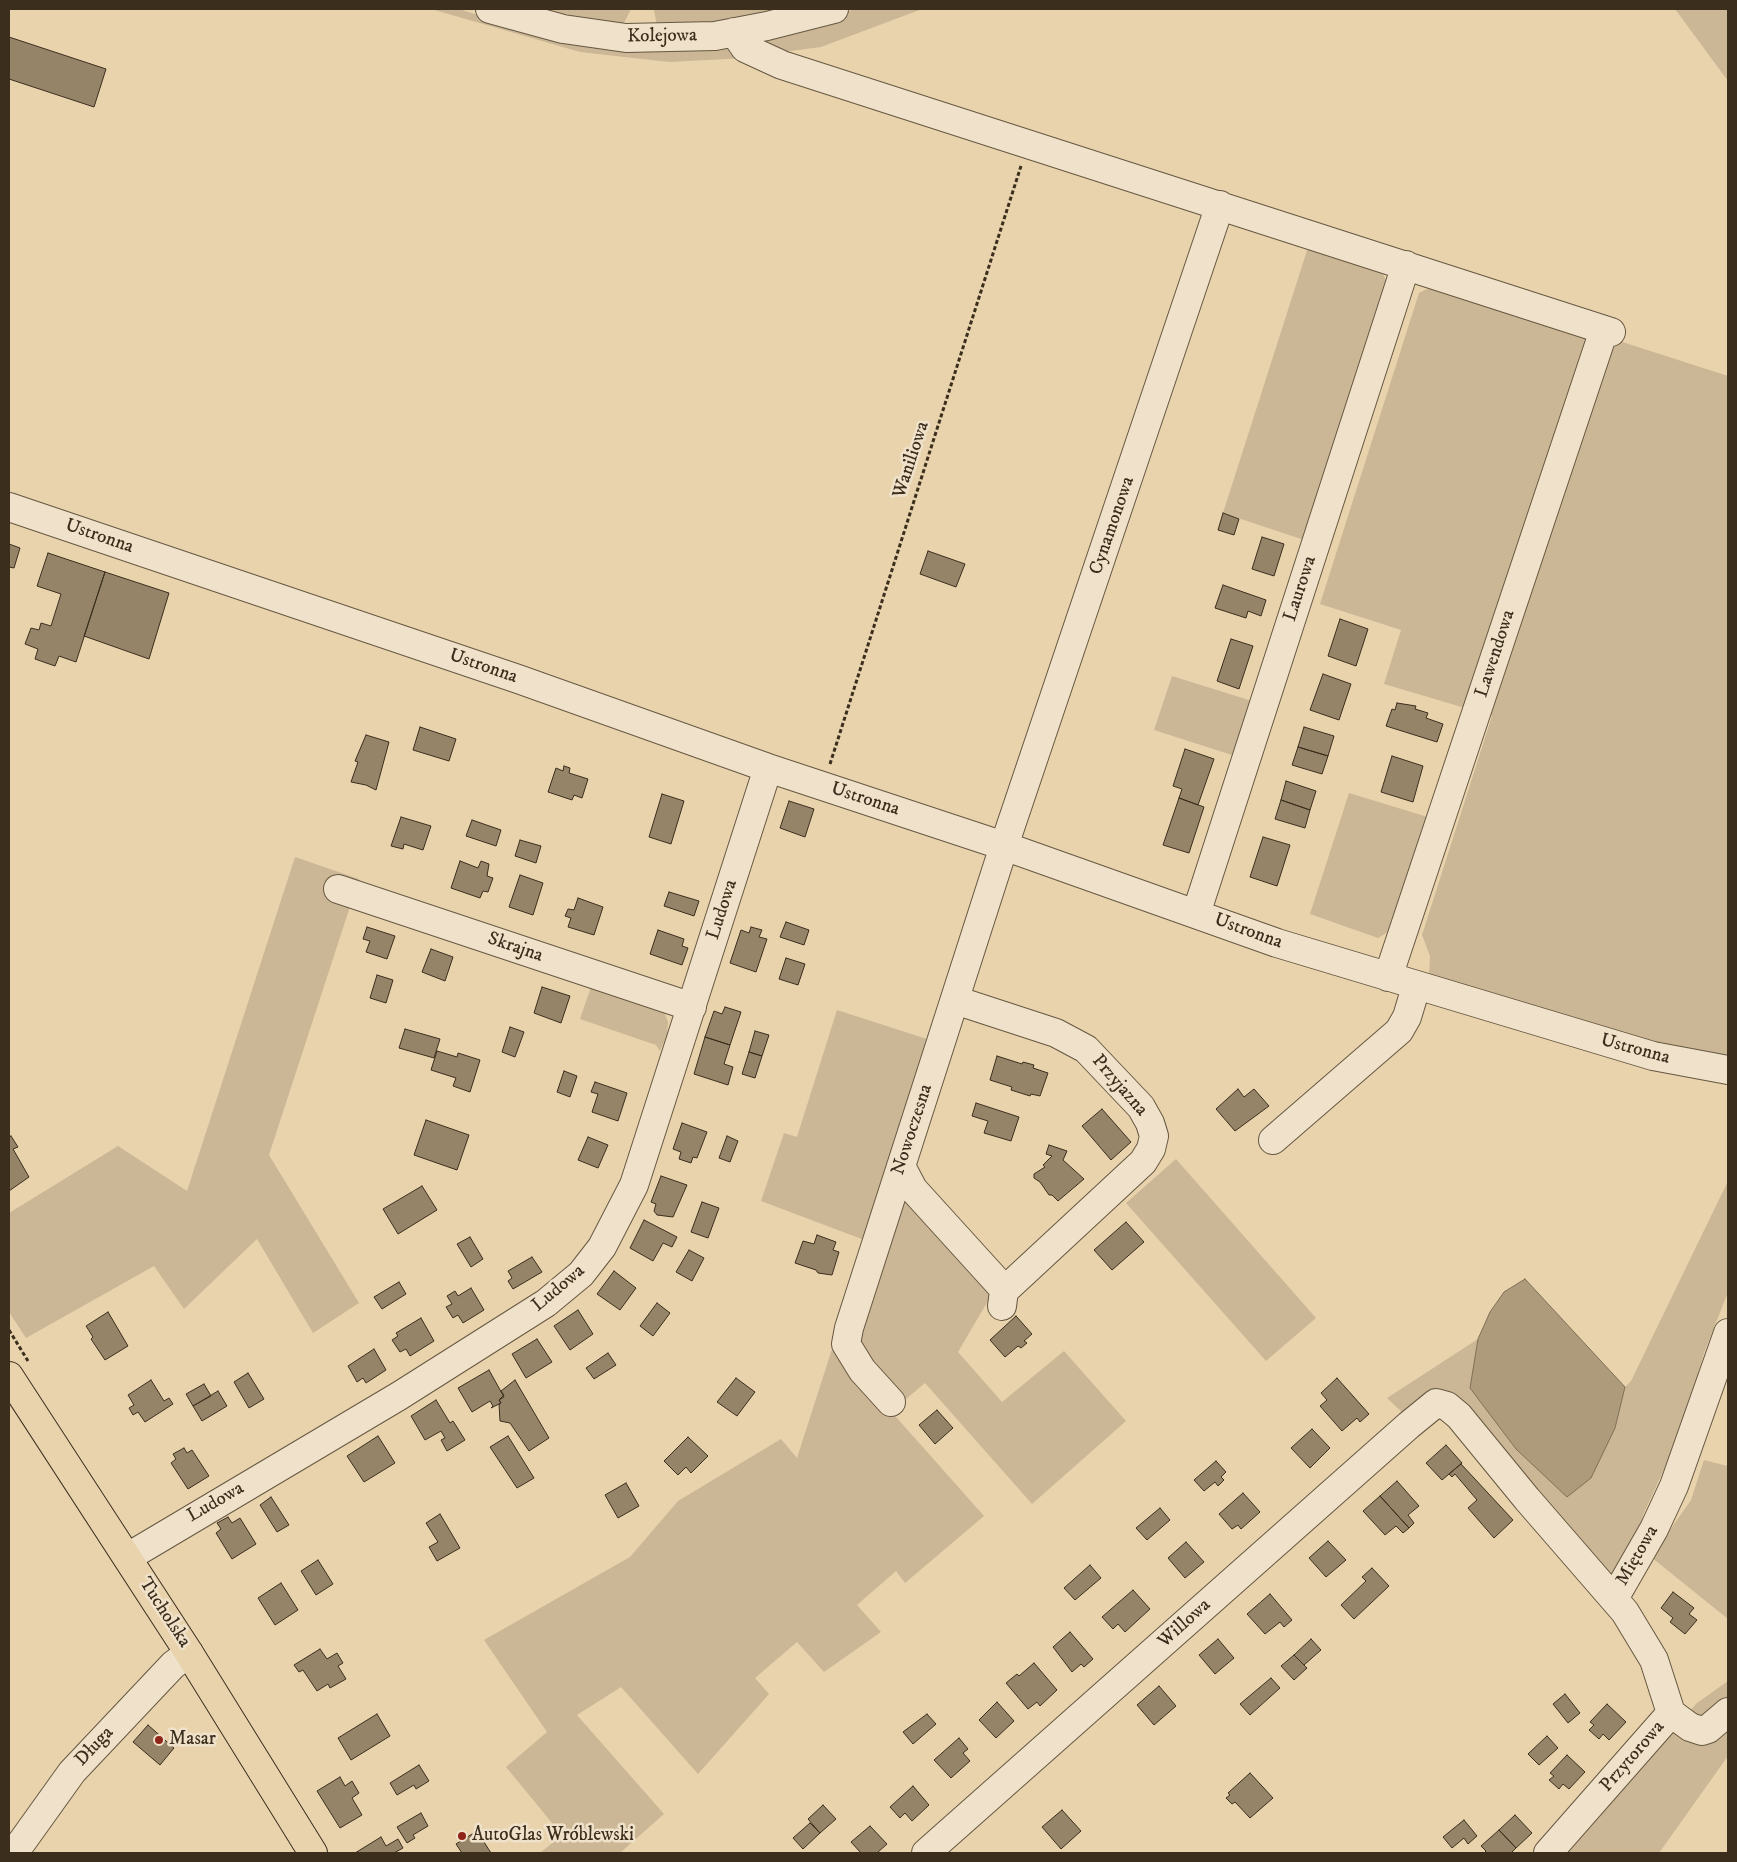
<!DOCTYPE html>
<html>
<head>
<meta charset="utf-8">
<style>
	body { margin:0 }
	#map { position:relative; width:1737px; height:1862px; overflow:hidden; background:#e8d3ad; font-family:"IM FELL DW Pica",serif }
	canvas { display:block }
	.frame { position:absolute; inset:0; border:10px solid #3b2e1d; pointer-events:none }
</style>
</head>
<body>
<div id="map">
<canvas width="1737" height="1862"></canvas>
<div class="frame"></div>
</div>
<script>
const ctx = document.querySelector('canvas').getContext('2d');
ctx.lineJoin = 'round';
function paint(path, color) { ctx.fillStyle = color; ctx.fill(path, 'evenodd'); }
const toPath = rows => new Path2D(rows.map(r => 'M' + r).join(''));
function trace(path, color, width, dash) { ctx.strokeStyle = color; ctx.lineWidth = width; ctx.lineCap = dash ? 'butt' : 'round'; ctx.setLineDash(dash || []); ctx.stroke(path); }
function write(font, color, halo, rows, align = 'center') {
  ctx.font = font + ' "IM FELL DW Pica",serif'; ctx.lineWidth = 5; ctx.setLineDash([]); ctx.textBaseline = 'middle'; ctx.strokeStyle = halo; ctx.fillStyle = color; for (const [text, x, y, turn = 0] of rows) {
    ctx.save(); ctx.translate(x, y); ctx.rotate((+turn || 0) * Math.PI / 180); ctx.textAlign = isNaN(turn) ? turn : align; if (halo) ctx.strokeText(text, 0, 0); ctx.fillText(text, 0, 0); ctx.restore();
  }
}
const green = toPath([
	[431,9,459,9,487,18,718,45,732,48,746,58,669,62,580,52],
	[531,9,631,9,622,27],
	[804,9,743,22,657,26,654,10],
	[855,9,922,9,821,47,768,54,754,38],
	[1675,9,1728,9,1728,81],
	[1311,238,1376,261,1387,282,1304,540,1223,513],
	[1439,283,1728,376,1728,1062,1632,1040,1429,978,1430,956,1422,935,1492,716,1384,684,1401,630,1320,604,1419,293],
	[1172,676,1252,701,1235,756,1154,730],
	[1349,793,1431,818,1396,927,1378,938,1310,914],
	[295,857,359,879,269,1155,359,1303,313,1333,257,1239,184,1309,154,1266,26,1338,9,1312,9,1213,118,1146,187,1191],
	[591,987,664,1012,668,1022,667,1035,660,1051,656,1045,580,1019],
	[837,1010,930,1040,867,1241,761,1201,784,1133,797,1137],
	[1176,1159,1316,1318,1266,1361,1126,1203],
	[1728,1181,1728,1292,1704,1353,1691,1398,1666,1465,1643,1515,1636,1547,1614,1582,1460,1405,1405,1415,1387,1398,1478,1339,1470,1388,1516,1449,1568,1497,1615,1428,1625,1387,1631,1381],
	[902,1189,995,1289,958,1352,1002,1402,1064,1351,1126,1421,1032,1504,925,1383,900,1404,863,1362,861,1339,864,1303],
	[833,1346,984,1516,905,1583,896,1571,857,1605,881,1632,824,1672,797,1642,755,1678,769,1694,698,1774,621,1687,577,1715,664,1814,620,1853,540,1853,562,1835,506,1767,547,1732,484,1640,630,1557,678,1501,781,1439,797,1458],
	[1704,1460,1728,1466,1728,1619,1651,1557,1691,1500],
	[1728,1681,1728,1756,1659,1853,1560,1853,1697,1703]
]);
const water = toPath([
	[1525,1279,1625,1387,1615,1428,1591,1478,1567,1497,1516,1449,1470,1388,1478,1339,1490,1312,1504,1292,1525,1279]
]);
const building = toPath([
	[9,37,106,69,94,107,9,79,9,37],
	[1223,513,1239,519,1234,535,1218,530,1223,513],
	[1262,537,1284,544,1274,576,1252,569,1262,537],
	[9,544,20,548,14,568,9,567,9,544],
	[928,551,965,564,956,587,920,574,928,551],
	[48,553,105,572,76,662,59,656,55,666,35,659,38,649,25,644,31,628,39,630,41,623,51,626,61,594,37,586,48,553],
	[105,572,169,593,149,659,84,636,105,572],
	[1223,585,1266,600,1261,616,1248,611,1246,618,1215,608,1223,585],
	[1340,619,1368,629,1356,666,1328,656,1340,619],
	[1231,639,1253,646,1239,689,1217,681,1231,639],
	[1323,674,1351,684,1339,720,1310,710,1323,674],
	[1397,703,1416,706,1415,709,1428,713,1426,718,1443,724,1437,742,1386,726,1392,709,1395,710,1397,703],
	[420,727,456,739,449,761,413,750,420,727],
	[1304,727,1334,736,1328,756,1298,747,1304,727],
	[366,735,389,742,376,790,366,785,351,782,358,762,355,761,366,735],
	[1298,747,1328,756,1322,774,1292,765,1298,747],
	[1185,749,1214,759,1198,805,1179,798,1182,789,1173,786,1185,749],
	[1392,756,1423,766,1413,802,1381,792,1392,756],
	[564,766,570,768,569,773,588,779,582,798,574,795,572,800,548,792,556,768,563,771,564,766],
	[1286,781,1316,791,1310,810,1281,800,1286,781],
	[662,794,684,801,671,844,649,837,662,794],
	[1179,798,1204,807,1189,853,1163,845,1179,798],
	[1281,800,1310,810,1305,828,1275,819,1281,800],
	[789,801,814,809,805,837,780,828,789,801],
	[401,817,431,826,423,850,404,844,403,849,391,846,401,817],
	[472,820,501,830,496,846,466,836,472,820],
	[1263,837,1290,845,1277,886,1250,877,1263,837],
	[520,840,541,846,536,863,515,856,520,840],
	[460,861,478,868,481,861,489,864,487,876,493,878,488,892,483,891,480,898,451,888,460,861],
	[520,875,543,883,533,915,509,907,520,875],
	[669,892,699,901,694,916,664,906,669,892],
	[578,898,603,907,594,935,568,927,571,918,565,916,568,909,574,910,578,898],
	[786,922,809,930,804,945,780,937,786,922],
	[367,927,395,936,387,959,366,952,370,941,363,939,367,927],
	[751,927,762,930,759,937,767,939,756,972,730,963,741,930,749,933,751,927],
	[658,930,684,939,682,946,688,948,682,965,650,954,658,930],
	[431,949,453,957,445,981,422,972,431,949],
	[786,958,805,964,798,985,779,979,786,958],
	[377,975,393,980,386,1003,370,998,377,975],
	[542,987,570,996,561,1023,534,1013,542,987],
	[725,1007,741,1012,730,1045,705,1037,714,1011,722,1014,725,1007],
	[510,1027,524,1032,515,1057,502,1052,510,1027],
	[405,1029,440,1039,434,1058,399,1048,405,1029],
	[755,1031,769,1035,762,1056,749,1052,755,1031],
	[705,1037,730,1045,724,1064,733,1067,728,1085,694,1074,705,1037],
	[437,1051,457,1057,458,1053,480,1060,470,1092,453,1086,456,1078,431,1070,437,1051],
	[749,1052,762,1056,755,1078,742,1074,749,1052],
	[997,1056,1022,1064,1023,1062,1034,1065,1033,1068,1048,1073,1040,1096,1031,1094,1030,1096,1011,1090,1012,1087,990,1080,997,1056],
	[564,1071,577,1076,570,1097,557,1092,564,1071],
	[595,1082,627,1093,618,1121,592,1112,598,1094,591,1092,595,1082],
	[1238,1089,1244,1097,1254,1089,1269,1106,1235,1131,1216,1109,1238,1089],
	[976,1103,1019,1117,1011,1141,984,1133,988,1121,972,1116,976,1103],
	[1102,1109,1131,1142,1111,1160,1082,1126,1102,1109],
	[426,1120,469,1135,457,1170,414,1155,426,1120],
	[682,1123,707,1132,697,1158,693,1157,691,1163,679,1159,681,1152,673,1149,682,1123],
	[11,1136,18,1147,13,1149,29,1177,9,1191,9,1137,11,1136],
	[727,1136,738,1141,730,1162,719,1158,727,1136],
	[588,1137,608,1145,598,1168,578,1160,588,1137],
	[1049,1145,1067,1151,1063,1160,1084,1179,1058,1201,1052,1195,1049,1195,1040,1182,1034,1178,1034,1174,1045,1167,1043,1165,1052,1156,1046,1154,1049,1145],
	[661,1176,687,1185,673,1217,657,1215,654,1211,656,1204,651,1202,661,1176],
	[422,1186,437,1210,398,1234,383,1209,422,1186],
	[702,1202,719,1208,708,1238,691,1232,702,1202],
	[644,1220,677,1237,672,1247,663,1243,653,1261,630,1248,644,1220],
	[1126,1222,1144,1242,1112,1270,1094,1250,1126,1222],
	[817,1235,836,1242,833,1250,839,1252,832,1275,818,1273,816,1270,795,1263,803,1241,814,1244,817,1235],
	[470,1237,483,1259,471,1267,457,1244,470,1237],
	[689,1250,704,1258,692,1281,676,1272,689,1250],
	[532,1257,542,1272,513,1289,508,1281,512,1278,508,1271,532,1257],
	[614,1271,636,1288,620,1310,597,1294,614,1271],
	[399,1282,406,1294,382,1309,374,1297,399,1282],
	[471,1288,484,1310,463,1323,458,1315,453,1318,446,1307,452,1304,447,1296,455,1291,458,1296,471,1288],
	[657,1303,670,1313,653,1336,640,1326,657,1303],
	[578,1310,593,1334,570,1350,554,1326,578,1310],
	[108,1312,128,1346,105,1360,91,1339,93,1337,86,1326,108,1312],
	[1016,1316,1032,1334,1024,1341,1027,1343,1021,1348,1018,1346,1005,1357,990,1340,1016,1316],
	[421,1318,434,1341,410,1356,406,1349,400,1352,392,1340,398,1336,396,1333,421,1318],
	[537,1339,552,1362,526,1378,512,1354,537,1339],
	[374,1349,386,1370,366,1383,363,1378,357,1382,348,1366,374,1349],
	[608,1353,616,1365,594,1379,586,1368,608,1353],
	[489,1370,504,1397,499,1400,501,1403,491,1408,493,1406,490,1401,472,1412,458,1388,489,1370],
	[248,1373,264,1399,249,1408,234,1382,248,1373],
	[736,1378,755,1392,737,1416,717,1402,736,1378],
	[1337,1378,1369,1414,1360,1422,1357,1418,1342,1431,1320,1406,1327,1400,1321,1393,1337,1378],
	[151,1380,164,1401,169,1398,173,1404,145,1422,138,1412,133,1415,129,1408,134,1405,128,1395,151,1380],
	[515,1380,549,1438,529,1451,510,1423,500,1421,499,1404,501,1403,499,1400,504,1395,501,1391,515,1380],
	[204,1384,211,1396,193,1406,186,1394,204,1384],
	[218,1391,227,1406,202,1421,193,1406,218,1391],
	[436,1400,450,1423,453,1421,465,1440,447,1451,441,1440,445,1438,441,1431,425,1440,411,1416,436,1400],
	[937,1410,953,1428,935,1444,919,1425,937,1410],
	[1312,1429,1330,1448,1310,1468,1291,1448,1312,1429],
	[378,1436,395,1463,364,1482,347,1456,378,1436],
	[508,1436,534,1478,517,1488,490,1447,508,1436],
	[688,1437,708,1456,691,1473,686,1467,678,1475,664,1461,688,1437],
	[1446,1445,1462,1463,1442,1480,1426,1463,1446,1445],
	[184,1448,187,1453,192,1450,209,1476,188,1489,171,1463,176,1459,173,1454,184,1448],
	[1216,1461,1226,1472,1221,1477,1224,1480,1218,1486,1215,1482,1204,1491,1194,1480,1216,1461],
	[1461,1464,1513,1520,1494,1538,1468,1508,1477,1500,1455,1474,1452,1477,1449,1474,1461,1464],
	[1397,1481,1419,1506,1408,1515,1414,1523,1409,1528,1380,1496,1397,1481],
	[626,1483,639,1506,618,1518,605,1495,626,1483],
	[1243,1493,1260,1512,1241,1529,1238,1525,1232,1529,1219,1514,1243,1493],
	[1380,1496,1409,1528,1403,1533,1396,1526,1385,1535,1363,1511,1380,1496],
	[271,1497,289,1525,277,1532,260,1505,271,1497],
	[1160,1508,1170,1520,1147,1540,1136,1528,1160,1508],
	[440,1514,460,1548,437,1561,429,1547,438,1542,426,1523,440,1514],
	[228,1517,232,1523,240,1518,256,1544,232,1559,216,1533,221,1529,217,1523,228,1517],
	[1328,1541,1346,1560,1326,1577,1309,1558,1328,1541],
	[1186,1542,1204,1562,1185,1578,1168,1558,1186,1542],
	[318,1560,333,1584,316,1595,301,1571,318,1560],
	[1090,1565,1101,1578,1075,1600,1064,1588,1090,1565],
	[1372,1568,1389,1586,1354,1619,1341,1605,1366,1581,1362,1577,1372,1568],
	[281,1583,298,1610,275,1625,258,1598,281,1583],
	[1133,1590,1150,1609,1125,1632,1118,1624,1113,1629,1102,1617,1133,1590],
	[1673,1592,1694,1608,1689,1614,1697,1620,1685,1634,1670,1622,1673,1618,1661,1608,1673,1592],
	[1270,1594,1292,1620,1284,1627,1280,1622,1265,1634,1247,1614,1270,1594],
	[1070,1632,1093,1659,1084,1667,1081,1664,1072,1672,1053,1647,1070,1632],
	[1218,1639,1234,1658,1215,1674,1199,1655,1218,1639],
	[1311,1639,1321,1650,1304,1665,1294,1655,1311,1639],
	[320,1649,327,1659,337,1653,343,1663,338,1666,346,1679,330,1688,328,1684,317,1691,303,1670,299,1672,294,1665,320,1649],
	[1294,1655,1307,1668,1294,1680,1281,1666,1294,1655],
	[1034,1663,1057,1690,1040,1706,1037,1702,1028,1709,1006,1683,1017,1674,1019,1676,1034,1663],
	[1271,1678,1280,1688,1250,1715,1240,1704,1271,1678],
	[1159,1686,1176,1706,1154,1725,1137,1705,1159,1686],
	[1565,1694,1580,1713,1568,1723,1553,1704,1565,1694],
	[997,1702,1014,1721,996,1738,979,1720,997,1702],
	[1607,1704,1626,1722,1609,1740,1603,1734,1599,1739,1589,1730,1594,1725,1590,1722,1607,1704],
	[377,1714,390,1736,351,1760,338,1738,377,1714],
	[927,1714,936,1724,913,1744,903,1732,927,1714],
	[148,1725,174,1748,160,1765,133,1742,148,1725],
	[1547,1736,1558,1748,1539,1765,1528,1754,1547,1736],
	[959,1738,968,1749,963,1753,970,1761,951,1778,934,1760,959,1738],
	[1567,1755,1585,1772,1569,1789,1563,1784,1559,1789,1549,1780,1554,1776,1550,1773,1567,1755],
	[419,1765,429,1781,416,1789,414,1785,397,1795,390,1783,419,1765],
	[1250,1773,1273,1798,1250,1818,1235,1802,1232,1804,1226,1798,1230,1795,1228,1793,1250,1773],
	[340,1777,345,1786,352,1781,359,1793,352,1798,362,1815,340,1828,317,1791,340,1777],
	[913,1786,929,1805,912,1821,905,1813,900,1818,890,1807,913,1786],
	[823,1805,836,1819,820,1833,808,1819,823,1805],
	[1062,1810,1081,1831,1061,1849,1042,1827,1062,1810],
	[421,1813,428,1826,413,1835,415,1838,407,1843,397,1827,421,1813],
	[1515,1815,1532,1833,1516,1848,1499,1830,1515,1815],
	[1464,1820,1477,1836,1468,1844,1464,1838,1452,1848,1443,1837,1464,1820],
	[810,1823,820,1833,803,1849,793,1838,810,1823],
	[870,1826,887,1844,877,1853,861,1853,851,1842,870,1826],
	[1499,1830,1516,1848,1511,1853,1484,1853,1486,1851,1481,1846,1499,1830],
	[477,1831,491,1853,462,1853,456,1844,477,1831],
	[381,1837,386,1846,398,1839,403,1848,394,1853,355,1853,381,1837]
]);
const path = toPath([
	[830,764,1021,166],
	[9,1330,28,1361]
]);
const minor = toPath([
	[490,9,563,29,626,38,715,36,767,26,834,9],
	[734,32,745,48,782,65,1611,332],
	[9,507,518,679,768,768,1004,846,1277,943,1653,1056,1728,1070],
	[338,889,692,1007],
	[1196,914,1406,265],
	[1388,977,1604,330],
	[955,1000,1056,1033,1086,1049,1141,1107,1150,1123,1154,1136,1151,1149,1143,1162,1004,1291],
	[1273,1140,1399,1031,1407,1017,1416,987],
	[901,1166,913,1189,1002,1287,1004,1291,1002,1306],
	[891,1402,862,1370,846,1344,849,1328,1004,846,1220,205],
	[128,1557,399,1396,546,1303,581,1274,602,1247,634,1185,768,768],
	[1612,1597,1625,1612,1654,1660,1671,1713],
	[14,1853,72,1772,173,1665,189,1653],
	[926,1853,1409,1425,1436,1403,1447,1406,1459,1416,1527,1499,1612,1597,1619,1590,1654,1529,1674,1486,1728,1333],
	[1548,1853,1671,1713,1690,1727,1702,1731,1708,1729,1728,1712]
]);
const major = toPath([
	[9,1376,189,1653,313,1853]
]);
const markers = [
	[159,1740,5,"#8f2418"],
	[462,1836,5,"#8f2418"]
];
const streetNames = [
	["Kolejowa",662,37,-1],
	["Waniliowa",912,460,-72],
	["Cynamonowa",1113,526,-71],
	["Ustronna",99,537,19],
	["Laurowa",1301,589,-72],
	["Lawendowa",1496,654,-72],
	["Ustronna",483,667,19],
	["Ustronna",865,800,18],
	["Ludowa",723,910,-72],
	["Ustronna",1248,932,20],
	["Skrajna",515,948,19],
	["Ustronna",1635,1050,15],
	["Przyjazna",1119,1086,49],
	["Nowoczesna",913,1130,-72],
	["Ludowa",559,1289,-40],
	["Ludowa",216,1503,-30],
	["Miętowa",1638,1556,-60],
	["Tucholska",164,1613,57],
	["Willowa",1185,1624,-42],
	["Długa",95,1747,-47],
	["Przytorowa",1633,1757,-49]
];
const poiNames = [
	["Masar",169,1740],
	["AutoGlas Wróblewski",472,1836]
];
paint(green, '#cbb795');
paint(water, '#ad9b7c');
trace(water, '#7f6f56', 1);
paint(building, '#958468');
trace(building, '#3b2e1d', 1);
trace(minor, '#665741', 30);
trace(major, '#3b2e1d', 30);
trace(path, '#3b2e1d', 3, [4, 2.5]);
trace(minor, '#f0e2ca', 28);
trace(major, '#e8d3ad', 28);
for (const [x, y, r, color] of markers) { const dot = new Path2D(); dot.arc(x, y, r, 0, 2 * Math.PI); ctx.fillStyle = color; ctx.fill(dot); trace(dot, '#f0e2ca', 2); }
write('19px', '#3b2e1d', '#f0e2ca', streetNames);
write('19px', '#3b2e1d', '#f0e2ca', poiNames, 'left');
</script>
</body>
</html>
